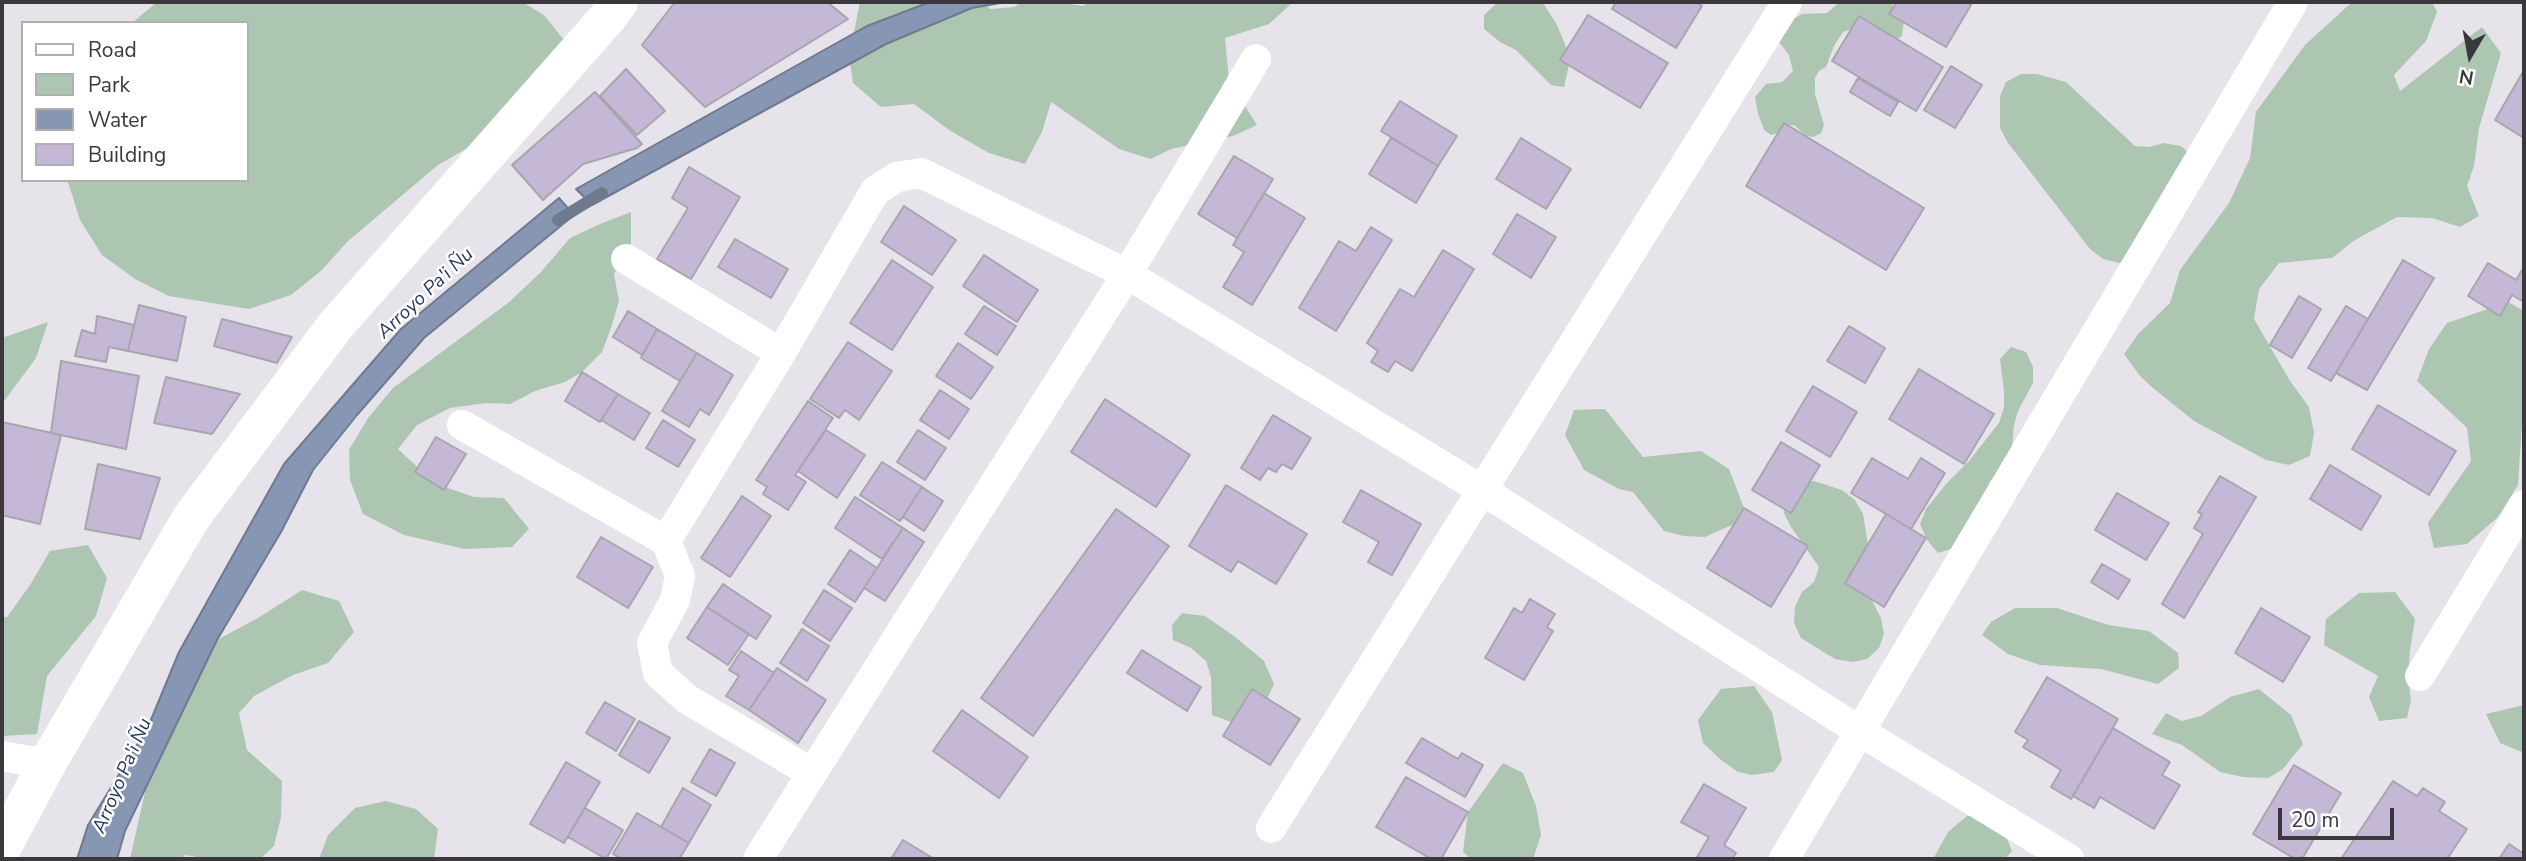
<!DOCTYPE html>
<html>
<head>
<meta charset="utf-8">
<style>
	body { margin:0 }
	#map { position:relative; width:2526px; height:861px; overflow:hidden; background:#e7e3eb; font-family:"Nunito Sans",sans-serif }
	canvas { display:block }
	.frame { position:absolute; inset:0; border:4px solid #3a383c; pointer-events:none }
	.legend { position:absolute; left:21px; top:21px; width:228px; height:161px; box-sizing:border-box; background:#fff; border:2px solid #b0afb1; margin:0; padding:9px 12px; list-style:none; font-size:21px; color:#3a383c }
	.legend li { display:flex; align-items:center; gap:14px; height:35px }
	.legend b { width:35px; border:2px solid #b0afb1 }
	.north { position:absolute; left:2435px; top:21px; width:70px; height:70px; -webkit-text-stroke:5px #fff; paint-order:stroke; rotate:190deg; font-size:19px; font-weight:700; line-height:28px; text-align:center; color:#3a383c }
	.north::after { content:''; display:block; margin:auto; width:24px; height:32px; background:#3a383c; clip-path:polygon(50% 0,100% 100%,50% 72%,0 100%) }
	.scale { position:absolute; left:2278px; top:808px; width:116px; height:32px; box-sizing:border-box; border:4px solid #3a383c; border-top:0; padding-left:9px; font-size:21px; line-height:24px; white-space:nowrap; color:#3a383c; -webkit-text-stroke:5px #fff; paint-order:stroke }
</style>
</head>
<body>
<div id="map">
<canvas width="2526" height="861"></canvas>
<div class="frame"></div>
<ul class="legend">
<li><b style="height:9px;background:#fff"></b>Road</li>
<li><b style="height:19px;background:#adc6b1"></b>Park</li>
<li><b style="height:19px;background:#8796b2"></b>Water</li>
<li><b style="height:19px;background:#c5b8d7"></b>Building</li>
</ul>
<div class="north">N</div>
<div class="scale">20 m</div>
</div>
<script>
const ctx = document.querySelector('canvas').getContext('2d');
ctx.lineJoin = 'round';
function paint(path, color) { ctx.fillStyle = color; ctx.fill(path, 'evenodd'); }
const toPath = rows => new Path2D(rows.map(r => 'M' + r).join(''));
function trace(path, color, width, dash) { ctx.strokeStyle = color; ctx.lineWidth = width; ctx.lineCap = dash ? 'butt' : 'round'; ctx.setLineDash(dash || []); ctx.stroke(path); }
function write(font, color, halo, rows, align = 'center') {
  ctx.font = font + ' "Nunito Sans",sans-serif'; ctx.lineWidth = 5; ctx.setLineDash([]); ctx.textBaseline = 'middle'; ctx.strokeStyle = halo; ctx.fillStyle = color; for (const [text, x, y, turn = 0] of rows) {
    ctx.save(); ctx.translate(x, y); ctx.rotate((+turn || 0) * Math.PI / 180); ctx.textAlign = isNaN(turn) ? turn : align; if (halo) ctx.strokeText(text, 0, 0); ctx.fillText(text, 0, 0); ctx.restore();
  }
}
const green = toPath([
	[157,2,522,2,544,15,564,40,471,146,438,165,347,242,322,270,291,295,249,309,169,296,135,279,102,255,80,220,68,182,247,180,247,23,132,23],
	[860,2,983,2,990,9,1014,7,1023,2,1057,2,1083,6,1088,2,1293,2,1269,24,1225,38,1229,81,1257,125,1233,136,1171,149,1151,159,1119,149,1051,102,1042,132,1025,164,989,153,949,130,914,104,881,107,853,83,849,57],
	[1498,2,1543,3,1557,25,1567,49,1569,65,1564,87,1551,85,1516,50,1500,42,1484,29,1484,15],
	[1840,2,1891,2,1904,20,1902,36,1896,40,1859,26,1843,32,1834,46,1826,67,1819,71,1815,78,1815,94,1824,125,1821,133,1814,137,1806,136,1794,125,1786,126,1780,132,1771,135,1764,130,1758,114,1755,97,1766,84,1782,82,1793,71,1789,55,1779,42,1789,21,1802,14,1827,13],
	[2352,2,2432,2,2437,12,2426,41,2394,75,2400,91,2482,27,2501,53,2479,128,2474,166,2467,186,2479,216,2460,227,2432,218,2397,217,2355,240,2332,258,2279,263,2259,289,2254,319,2290,381,2309,407,2314,433,2310,456,2289,465,2266,460,2194,421,2153,388,2140,376,2124,354,2139,333,2170,303,2180,270,2229,203,2250,158,2256,112,2305,45],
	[2021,74,2037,74,2066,82,2135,146,2149,147,2164,143,2181,146,2193,157,2134,257,2119,263,2103,259,2090,249,2008,143,2000,128,2000,96,2006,82],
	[631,212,631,245,614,274,619,301,611,328,602,352,582,372,565,382,535,391,510,404,486,403,450,408,417,425,398,449,436,484,474,497,504,498,529,529,512,547,465,549,404,535,363,514,350,480,349,450,368,418,393,388,508,303,541,272,570,238,600,224],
	[2508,302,2524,311,2524,421,2522,423,2518,485,2498,517,2467,544,2434,548,2428,523,2471,461,2467,428,2417,381,2429,349,2447,323],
	[48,322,36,358,2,404,2,338],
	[2011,347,2026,352,2033,367,2033,383,2018,411,2014,425,2011,457,2002,470,1990,481,1981,511,1954,548,1938,553,1927,540,1920,524,1926,509,1946,484,1969,461,1999,423,2004,407,2004,391,2000,359],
	[1605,409,1643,457,1701,451,1729,469,1744,508,1734,524,1705,537,1684,536,1664,531,1633,492,1619,489,1584,470,1565,435,1574,410],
	[1814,481,1842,490,1855,500,1863,514,1868,544,1867,591,1881,618,1884,634,1879,648,1867,659,1852,662,1835,659,1801,638,1794,623,1795,607,1802,592,1814,582,1819,567,1791,527,1784,513,1786,495,1798,483],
	[88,545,107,578,96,616,47,676,37,734,2,736,2,617,7,617,30,585,50,551],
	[302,590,339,601,354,632,328,663,293,675,254,696,239,713,247,750,282,781,281,817,274,846,260,859,208,859,185,855,182,859,130,859,154,752,217,640,258,618],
	[2395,592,2415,619,2410,650,2408,677,2411,700,2407,718,2379,721,2369,697,2378,676,2324,645,2326,619,2359,593],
	[2015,608,2057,608,2108,625,2149,631,2178,653,2179,668,2158,684,2101,669,2040,665,2008,654,1982,635,1991,622],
	[1182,613,1205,616,1234,636,1264,661,1274,684,1267,699,1237,724,1212,715,1211,677,1206,661,1191,648,1173,640,1172,625],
	[1754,686,1772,712,1782,760,1774,772,1752,775,1738,772,1720,759,1703,743,1698,720,1721,689],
	[2259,689,2291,715,2303,744,2283,769,2268,778,2243,777,2220,772,2182,745,2152,734,2166,713,2182,721,2201,716,2230,697],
	[2524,705,2524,753,2500,743,2486,714],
	[1503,763,1523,773,1536,806,1541,835,1533,859,1471,859,1463,852,1468,812],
	[386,801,416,809,438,829,434,859,319,859,328,835,355,808],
	[1997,815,2012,851,2005,859,1933,859,1948,832,1967,816]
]);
const water = toPath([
	[930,2,1006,2,972,8,886,44,592,205,576,189,867,26,930,2],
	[559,198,574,215,424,338,357,415,313,470,281,532,217,640,125,831,117,859,77,859,88,825,148,727,179,652,284,464,401,329,559,198]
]);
const stream = toPath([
	[558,220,602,193]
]);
const building = toPath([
	[675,2,827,2,848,19,705,107,642,45,675,2],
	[1616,2,1696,2,1702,6,1676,48,1612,9,1616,2],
	[1897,2,1966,2,1971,5,1946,47,1889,14,1897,2],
	[1588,15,1668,63,1640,108,1560,60,1588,15],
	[1859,16,1943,67,1916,111,1832,61,1859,16],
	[1951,66,1982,85,1955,128,1924,110,1951,66],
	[626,69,665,111,637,135,600,96,626,69],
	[2524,70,2524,138,2495,120,2524,70],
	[1858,78,1898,102,1890,116,1850,92,1858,78],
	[595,92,642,144,637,148,583,164,543,200,512,165,595,92],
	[1400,101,1457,136,1438,166,1381,131,1400,101],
	[1784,123,1924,208,1886,270,1746,186,1784,123],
	[1391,138,1438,166,1416,203,1369,174,1391,138],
	[1521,138,1571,169,1546,209,1496,179,1521,138],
	[1234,156,1273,179,1237,238,1198,214,1234,156],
	[689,167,740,197,691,279,657,259,688,208,672,198,689,167],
	[1264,193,1305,218,1252,305,1223,287,1244,252,1233,245,1264,193],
	[904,206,956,240,932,275,881,242,904,206],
	[1517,214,1556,237,1531,278,1493,254,1517,214],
	[1371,227,1392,240,1336,331,1299,308,1339,241,1356,251,1371,227],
	[735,239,788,269,771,298,718,267,735,239],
	[1443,250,1474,269,1412,371,1395,361,1388,372,1371,362,1378,351,1367,343,1400,289,1414,297,1443,250],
	[984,255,1038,290,1017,322,963,286,984,255],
	[892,260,933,287,892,350,850,323,892,260],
	[2403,260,2434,278,2367,390,2336,373,2403,260],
	[2488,263,2516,280,2524,267,2524,302,2512,295,2500,316,2468,296,2488,263],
	[2299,296,2321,309,2292,358,2270,345,2299,296],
	[139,305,186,317,177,361,128,351,139,305],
	[984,306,1016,326,997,355,965,334,984,306],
	[2346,306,2368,319,2331,381,2308,368,2346,306],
	[628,311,657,329,642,355,613,337,628,311],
	[97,316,134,325,128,351,109,347,106,362,75,356,82,330,95,334,97,316],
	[222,319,292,337,277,363,214,346,222,319],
	[1849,326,1885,348,1865,383,1827,361,1849,326],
	[657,329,697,353,680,381,641,358,657,329],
	[848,342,892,371,859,420,845,410,839,418,810,399,848,342],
	[958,343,993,367,971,399,936,376,958,343],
	[697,353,733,375,709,415,700,409,689,427,662,411,697,353],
	[61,361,139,376,126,449,51,433,61,361],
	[1919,369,1994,414,1964,464,1889,419,1919,369],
	[582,372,618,394,600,422,565,401,582,372],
	[166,377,240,394,212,434,154,423,166,377],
	[1813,386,1857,412,1830,457,1786,431,1813,386],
	[940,390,969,409,949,439,920,420,940,390],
	[618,394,650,413,634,440,601,420,618,394],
	[1105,399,1190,455,1156,507,1071,452,1105,399],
	[808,401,833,418,795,475,806,482,788,510,763,494,767,487,756,480,808,401],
	[2378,405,2456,451,2429,495,2352,449,2378,405],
	[1273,415,1311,438,1292,469,1282,464,1276,472,1268,468,1260,480,1241,468,1273,415],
	[663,420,695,440,678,467,646,448,663,420],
	[2,422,61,435,40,524,2,515,2,422],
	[826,430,865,455,837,498,798,471,826,430],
	[918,430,946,448,925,480,897,462,918,430],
	[436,437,466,454,444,490,415,472,436,437],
	[1781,442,1820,465,1791,513,1752,490,1781,442],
	[1872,458,1908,479,1921,458,1945,473,1911,529,1851,493,1872,458],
	[882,462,922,487,900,521,860,495,882,462],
	[98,464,160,478,140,539,85,529,98,464],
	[2330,465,2381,496,2361,530,2310,499,2330,465],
	[2220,476,2256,497,2184,618,2162,604,2203,534,2194,528,2202,514,2198,512,2220,476],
	[1226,485,1307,534,1276,584,1238,561,1231,572,1189,546,1226,485],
	[922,487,943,501,924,531,903,517,922,487],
	[1361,490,1421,524,1392,575,1368,562,1379,542,1343,522,1361,490],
	[2117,493,2169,523,2146,560,2095,530,2117,493],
	[742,496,771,516,730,577,701,558,742,496],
	[855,497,903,528,882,559,835,528,855,497],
	[1744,508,1808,546,1771,607,1707,568,1744,508],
	[1116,509,1169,546,1033,736,981,698,1116,509],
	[1886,514,1926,538,1884,607,1845,583,1886,514],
	[903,528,924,542,885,601,864,588,903,528],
	[601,537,653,567,628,608,577,577,601,537],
	[850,550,877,568,855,602,828,584,850,550],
	[2102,564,2130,580,2118,599,2091,582,2102,564],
	[723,584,771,616,756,639,707,607,723,584],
	[824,590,852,608,830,641,803,623,824,590],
	[1530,599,1555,614,1547,627,1553,631,1524,680,1485,658,1514,608,1522,613,1530,599],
	[707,607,749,634,728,665,687,638,707,607],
	[2261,608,2310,637,2283,682,2235,653,2261,608],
	[802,629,829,646,807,681,780,663,802,629],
	[1142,650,1201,687,1187,711,1127,673,1142,650],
	[741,651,774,673,749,710,726,696,739,676,729,670,741,651],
	[777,668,826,700,798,743,749,710,777,668],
	[2047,677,2118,719,2071,799,2051,787,2061,770,2023,747,2028,740,2015,732,2047,677],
	[1252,689,1300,719,1270,765,1223,736,1252,689],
	[605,702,635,719,616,751,586,733,605,702],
	[962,710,1028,757,999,798,933,751,962,710],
	[639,721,670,738,649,773,619,755,639,721],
	[2113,728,2170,762,2162,775,2180,785,2154,829,2100,797,2094,808,2073,796,2113,728],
	[1422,738,1458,759,1462,753,1483,765,1465,797,1406,763,1422,738],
	[710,749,735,763,716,796,691,782,710,749],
	[566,762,600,782,564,843,530,824,566,762],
	[2294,765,2341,793,2302,859,2295,859,2253,834,2294,765],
	[1406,777,1468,812,1441,859,1431,859,1376,827,1406,777],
	[2393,781,2417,796,2423,788,2445,802,2439,811,2467,829,2447,859,2341,859,2393,781],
	[1704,784,1746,808,1724,845,1736,853,1732,859,1696,859,1709,837,1681,822,1704,784],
	[683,788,711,805,689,843,661,827,683,788],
	[585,808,623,830,606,859,568,837,585,808],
	[637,813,689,843,679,859,622,859,613,854,637,813],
	[903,840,934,859,891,859,903,840],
	[2509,844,2524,854,2524,859,2499,859,2509,844]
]);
const minor = toPath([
	[626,259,781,353],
	[462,425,666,541,680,576,675,600,652,643,658,673,687,699,812,773],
	[666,541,781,353,875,191,897,177,921,173,1127,274,1482,490,1861,732,2069,859],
	[2420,676,2524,505],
	[2,756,47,764],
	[1271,828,1787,2],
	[758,859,1127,274,1256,59],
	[1784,859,2293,2]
]);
const secondary = toPath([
	[2,848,47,764,191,518,336,325,608,17,619,2]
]);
const waterNames = [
	["Arroyo Pa'i Ñu",426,294,-43],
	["Arroyo Pa'i Ñu",123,776,-67]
];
paint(green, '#adc6b1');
paint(water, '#8796b2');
trace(water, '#707a8f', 2);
trace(stream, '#707a8f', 12);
paint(building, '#c5b8d7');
trace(building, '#a8a5ad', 2);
trace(minor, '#fff', 30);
trace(secondary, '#fff', 38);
write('italic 19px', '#243760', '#fff', waterNames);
</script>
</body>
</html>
